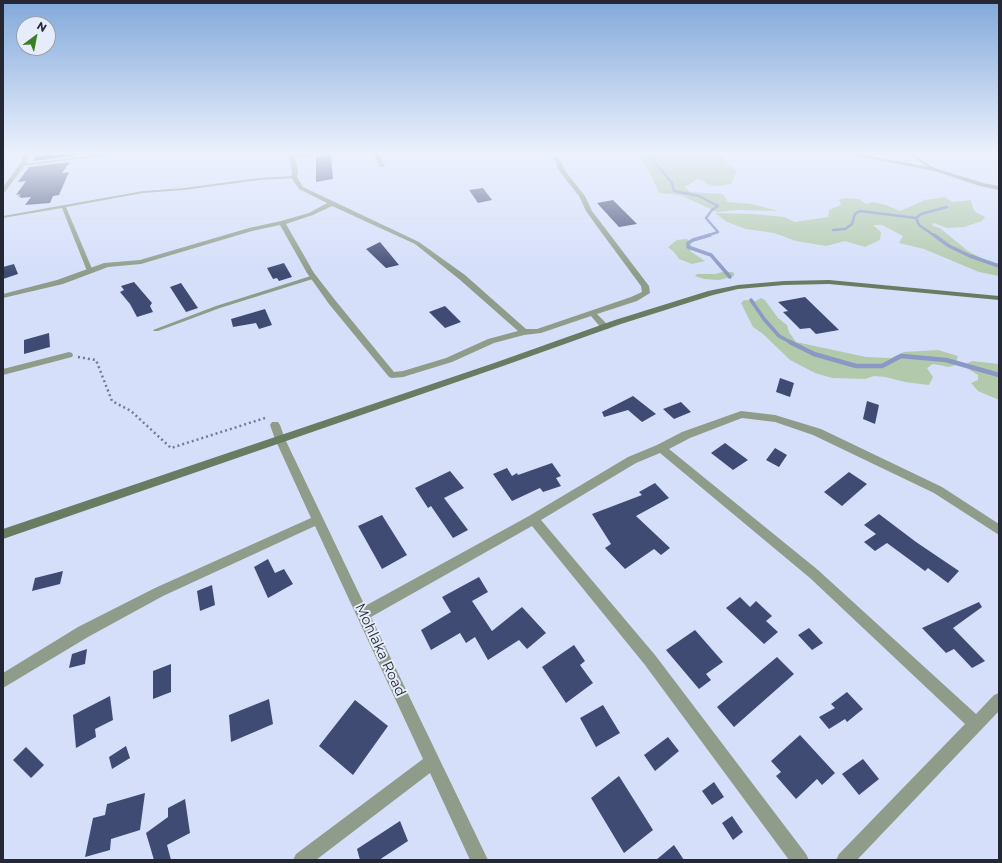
<!DOCTYPE html>
<html>
<head>
<meta charset="utf-8">
<style>
	body { margin:0 }
	#map { position:relative; width:1002px; height:863px; overflow:hidden; background:#d5dffa; font-family:Montserrat,sans-serif }
	canvas { display:block }
	.frame { position:absolute; inset:0; border:4px solid #242835; pointer-events:none }
	.north { position:absolute; left:16px; top:16px; width:40px; height:40px; box-sizing:border-box; background:#e7ecfa; border:1px solid #999eab; border-radius:50%; rotate:32deg; font-size:11px; font-weight:700; line-height:16px; text-align:center; color:#242835 }
	.north::after { content:''; display:block; margin:auto; width:14px; height:18px; background:#3c7f20; clip-path:polygon(50% 0,100% 100%,50% 72%,0 100%) }
</style>
</head>
<body>
<div id="map">
<canvas width="1002" height="863"></canvas>
<div class="frame"></div>
<div class="north">N</div>
</div>
<script>
const ctx = document.querySelector('canvas').getContext('2d');
ctx.lineJoin = 'round';
function paint(path, color) { ctx.fillStyle = color; ctx.fill(path, 'evenodd'); }
const toPath = rows => new Path2D(rows.map(r => 'M' + r).join(''));
function trace(path, color, width, dash) { ctx.strokeStyle = color; ctx.lineWidth = width; ctx.lineCap = dash ? 'butt' : 'round'; ctx.setLineDash(dash || []); ctx.stroke(path); }
function write(font, color, halo, rows, align = 'center') {
  ctx.font = font + ' Montserrat,sans-serif'; ctx.lineWidth = 4; ctx.setLineDash([]); ctx.textBaseline = 'middle'; ctx.strokeStyle = halo; ctx.fillStyle = color; for (const [text, x, y, turn = 0] of rows) {
    ctx.save(); ctx.translate(x, y); ctx.rotate((+turn || 0) * Math.PI / 180); ctx.textAlign = isNaN(turn) ? turn : align; if (halo) ctx.strokeText(text, 0, 0); ctx.fillText(text, 0, 0); ctx.restore();
  }
}
const green = toPath([
	[633,152,715,152,737,171,731,184,719,186,710,186,702,180,697,179,685,187,690,192,723,194,728,202,752,204,778,211,738,210,717,212,680,195,659,193,650,173,641,159],
	[945,197,952,202,971,200,974,211,985,217,982,221,964,227,947,228,934,223,932,225,941,229,968,251,987,261,999,264,999,276,979,272,924,249,899,243,903,236,882,225,873,225,881,232,880,240,865,247,845,241,826,246,796,241,774,233,746,229,727,222,715,213,754,214,784,217,795,222,828,217,829,210,841,205,839,200,845,198,859,199,866,204,873,202,886,205,900,211,925,200],
	[687,239,691,244,690,251,705,261,692,264,679,259,674,252,668,247,677,240],
	[722,272,732,272,734,273,734,276,719,280,704,279,695,276,697,274,716,274],
	[761,298,765,300,778,318,787,325,789,332,796,342,866,357,891,358,904,352,938,350,958,356,955,365,949,367,933,364,927,368,933,377,929,385,905,382,885,377,874,376,865,379,832,378,815,373,790,360,763,334,753,327,741,303,744,300,756,301],
	[972,361,999,364,999,400,978,391,971,383,978,380,978,375,967,368,966,364]
]);
const streamFar2 = toPath([
	[646,152,672,183,674,191,699,196,718,206,712,210,706,218,718,232,706,236],
	[833,230,845,229,852,224,855,214,860,211,916,218],
	[935,236,919,225,916,218,921,214,947,207]
]);
const streamFar1 = toPath([
	[710,235,693,240,688,243,688,247,711,255,730,277],
	[934,235,949,246,970,256,999,266],
	[751,300,764,319,779,336,792,343]
]);
const stream = toPath([
	[790,342,814,354,856,366,882,366,901,356,946,360,999,375]
]);
const building = toPath([
	[76,153,73,156,33,161,36,156],
	[328,155,331,155,333,179,316,182,316,157],
	[70,162,62,173,69,172,59,195,53,196,50,203,25,205,31,197,20,198,21,196,18,197,20,194,16,195,26,181,18,182,29,167],
	[483,188,492,200,478,203,469,190],
	[613,200,637,224,619,227,597,203],
	[380,242,399,265,386,268,366,249],
	[284,263,292,277,279,281,277,278,273,279,267,268],
	[14,264,18,274,3,279,3,267],
	[134,282,152,303,150,306,153,312,137,317,130,304,120,292,124,290,121,286],
	[181,283,198,308,186,312,170,287],
	[805,297,839,330,816,334,810,328,800,329,783,312,788,311,778,302],
	[445,306,461,322,445,328,429,312],
	[265,309,272,325,259,329,256,323,233,327,231,319],
	[49,333,50,347,24,354,24,340],
	[780,378,794,383,790,397,776,392],
	[633,396,656,414,642,422,628,410,604,417,602,412],
	[867,401,879,405,875,424,863,419],
	[681,402,691,412,674,419,663,409],
	[725,443,748,460,733,470,711,453],
	[775,448,787,455,779,467,766,460],
	[552,463,561,476,556,478,561,486,543,492,540,488,512,501,493,474,507,468,512,476,517,473,518,475],
	[450,471,464,488,444,498,468,530,453,538,431,506,428,508,415,488],
	[849,472,867,484,842,506,824,492],
	[655,483,669,498,636,516,670,548,661,555,654,549,625,569,605,548,611,544,592,514,642,495,639,492],
	[879,514,916,542,959,571,948,583,928,568,925,571,887,543,875,551,864,542,876,534,864,525],
	[382,515,407,555,382,569,358,526],
	[268,559,275,573,284,569,293,584,268,598,254,567],
	[63,571,60,584,32,591,35,578],
	[479,577,488,592,472,601,492,631,522,607,546,633,527,649,519,640,488,660,475,637,466,643,460,633,431,650,421,630,451,612,442,597],
	[212,585,215,605,200,611,197,591],
	[740,597,750,607,756,601,772,616,766,621,778,632,764,644,726,608],
	[979,602,982,607,953,628,985,661,972,668,954,649,946,653,922,628],
	[809,628,823,643,812,650,798,635],
	[695,630,723,662,706,674,711,680,699,689,666,650],
	[574,645,585,661,580,665,593,683,566,703,542,667],
	[87,649,85,664,69,668,72,654],
	[777,657,794,674,734,727,717,707],
	[171,664,171,692,153,699,153,671],
	[847,692,863,709,847,722,845,719,829,729,819,717,835,708,831,704],
	[110,696,113,720,95,729,96,737,76,748,73,715],
	[269,699,273,724,231,742,229,715],
	[355,700,388,726,353,775,319,746],
	[603,705,620,733,596,747,580,718],
	[800,735,835,773,822,785,817,779,796,799,776,776,781,772,771,761],
	[668,737,679,751,655,771,644,755],
	[126,746,130,758,112,769,109,757],
	[26,747,44,765,31,778,13,760],
	[863,759,879,779,859,795,842,774],
	[619,776,653,830,624,853,591,798],
	[714,782,724,797,712,805,702,791],
	[145,793,140,830,111,839,110,850,85,857,93,818,105,815,107,804],
	[185,799,190,833,167,845,171,860,154,860,146,833,168,817,168,808],
	[732,816,743,832,733,840,722,823],
	[400,821,408,841,379,860,360,860,357,849],
	[674,845,684,860,656,860]
]);
const path = toPath([
	[78,357,96,360,112,401,131,411,171,448,265,418]
]);
const lane = toPath([
	[123,152,134,152,22,166,20,165,22,164,123,152],
	[905,152,909,152,937,170,934,171,905,152],
	[294,176,296,177,295,178,259,180,184,190,143,193,66,207,93,271,90,273,87,271,62,208,3,218,3,216,143,191,184,188,259,178,294,176],
	[314,275,317,277,316,278,220,308,158,331,154,331,153,330,216,306,314,275]
]);
const street = toPath([
	[25,152,31,152,25,165,5,192,3,193,3,187,19,165,25,152],
	[288,152,294,152,294,155,330,152,327,154,295,158,298,172,297,177,303,187,419,242,465,275,526,329,537,329,631,297,642,292,641,286,596,225,586,211,579,196,560,172,553,157,558,156,566,172,585,196,592,211,649,286,650,293,637,301,597,314,608,325,609,327,608,329,602,329,591,316,541,333,524,335,494,343,452,362,403,377,392,378,389,377,329,304,307,273,280,225,252,231,141,264,108,267,63,284,3,298,3,294,57,280,104,263,140,260,249,228,281,221,309,213,327,203,299,189,291,177,292,172,288,152],
	[332,206,415,244,459,279,518,331,488,339,446,358,403,371,394,372,335,300,314,273,286,224,313,215,332,206],
	[372,152,378,152,385,166,384,167,380,167,372,152],
	[837,152,848,152,935,168,983,183,999,186,999,190,980,186,934,171,837,152],
	[69,352,72,353,73,355,72,357,3,375,3,369,69,352],
	[741,411,775,415,821,429,942,487,999,524,999,535,934,493,813,435,775,422,742,418,690,438,669,449,818,570,976,714,994,695,999,693,999,711,857,860,836,860,839,854,965,724,810,578,660,453,636,463,541,520,655,655,806,854,809,860,789,860,645,665,532,526,371,617,488,860,470,860,430,773,316,860,293,860,296,854,423,759,315,526,163,596,88,637,3,688,3,673,78,627,155,588,311,518,275,439,270,425,272,422,278,422,280,425,285,439,365,606,529,516,628,457,657,445,682,432,741,411]
]);
const secondary = toPath([
	[829,280,999,296,999,300,829,284,784,285,738,289,713,295,621,324,503,366,3,539,3,529,497,362,615,320,708,291,738,285,784,281,829,280]
]);
const nearStreetnames = [
	["Mohlaka Road",380,650,65]
];
paint(green, '#b2caab');
trace(streamFar2, '#8a98c5', 2.5);
trace(streamFar1, '#8a98c5', 3.5);
trace(stream, '#8a98c5', 4.5);
paint(building, '#3f4b72');
trace(path, '#757b8f', 2.5, [2, 3]);
paint(lane, '#8f9c8a');
paint(street, '#8f9c8a');
paint(secondary, '#687c62');
const sky = ctx.createLinearGradient(0, 0, 0, 273);
sky.addColorStop(0, '#82a9da');
sky.addColorStop(0.56, '#ecf1fd');
sky.addColorStop(1, '#ecf1fd00');
ctx.fillStyle = sky;
ctx.fillRect(0, 0, 1002, 273);
write('14px', '#242835', '#e7ecfa', nearStreetnames);
</script>
</body>
</html>
